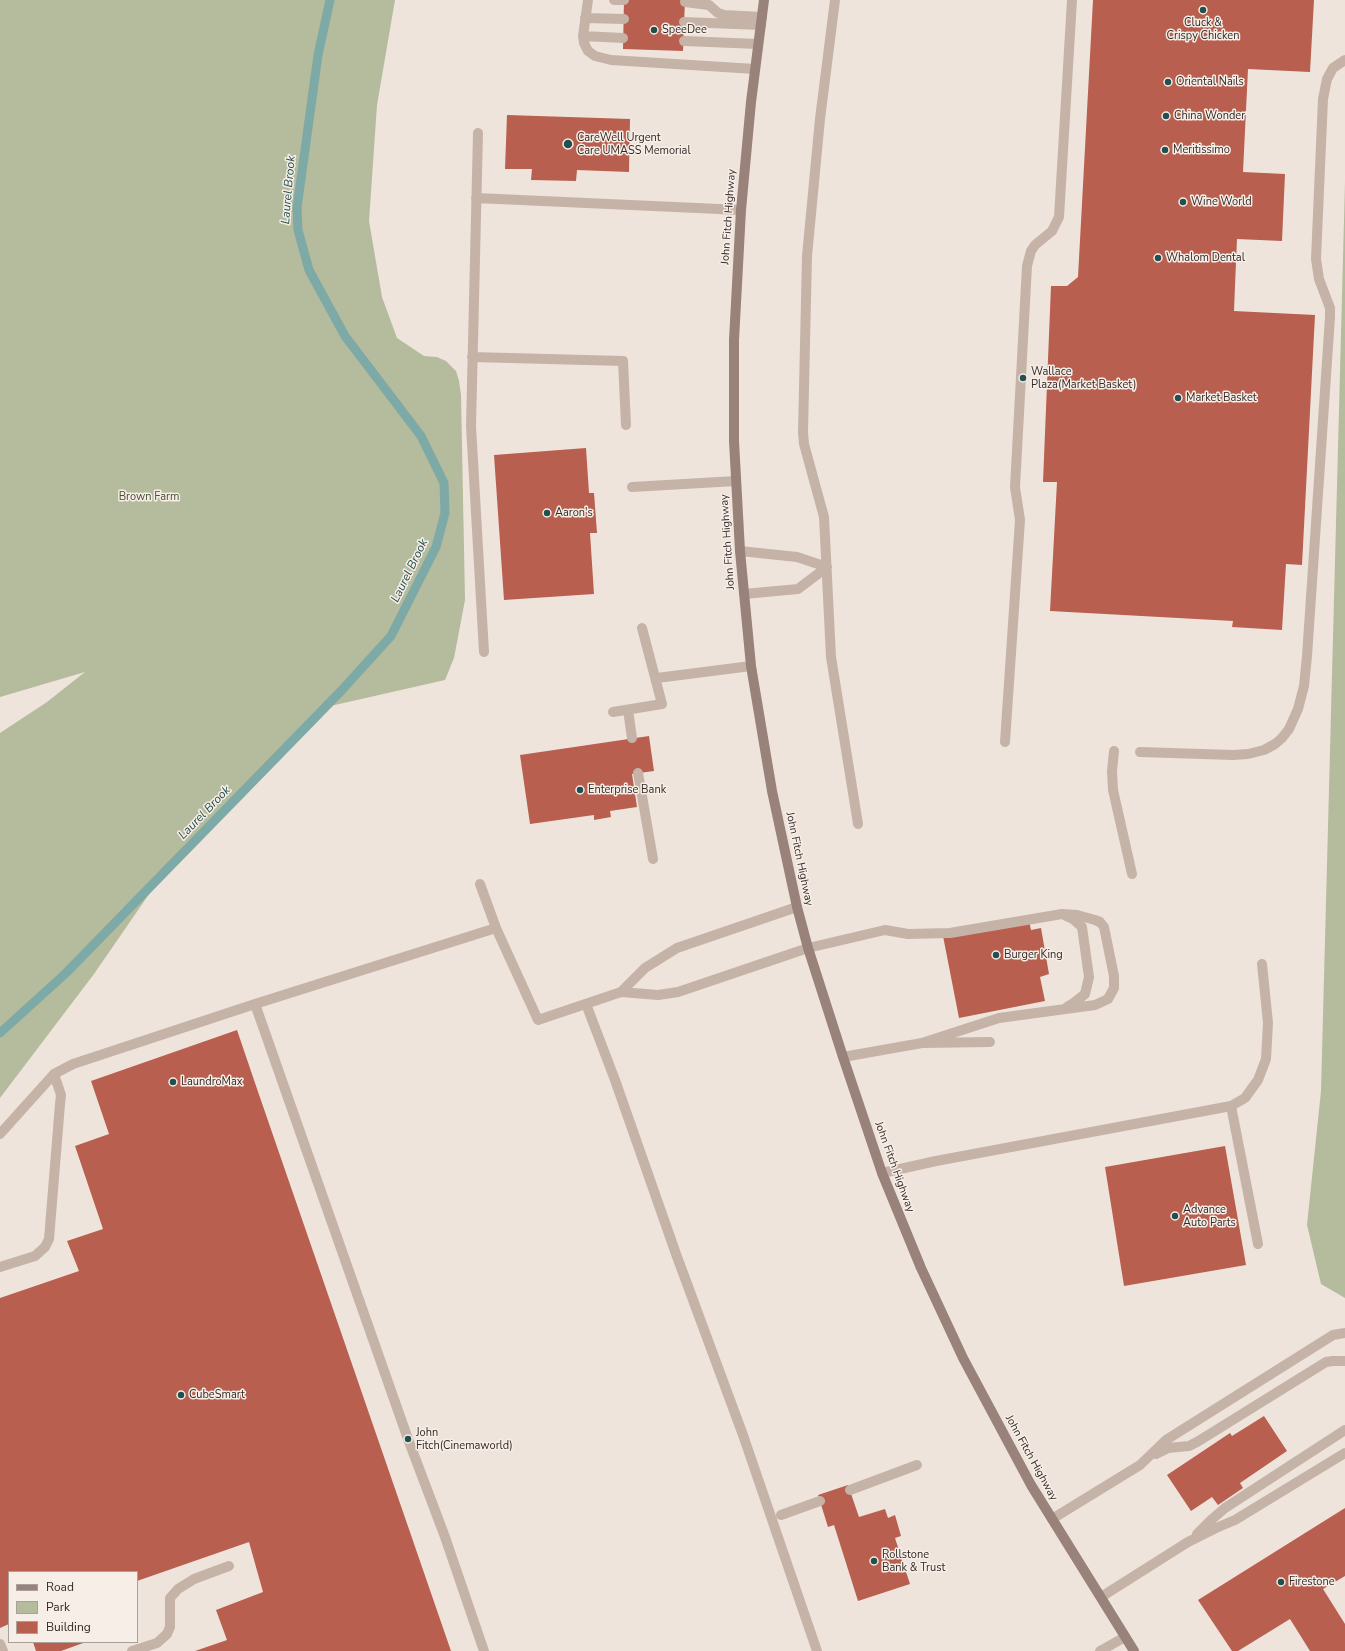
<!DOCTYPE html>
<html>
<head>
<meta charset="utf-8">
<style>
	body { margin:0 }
	#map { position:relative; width:1345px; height:1651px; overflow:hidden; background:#efe4db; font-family:"Nunito Sans",sans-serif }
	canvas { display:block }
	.legend { position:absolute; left:8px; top:1571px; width:130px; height:72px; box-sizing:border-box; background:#f7eee7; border:1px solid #a9a09b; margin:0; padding:5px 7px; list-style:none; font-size:12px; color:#332a28 }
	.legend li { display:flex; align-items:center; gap:8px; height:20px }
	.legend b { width:20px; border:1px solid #a9a09b }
</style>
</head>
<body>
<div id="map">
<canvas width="1345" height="1651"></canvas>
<ul class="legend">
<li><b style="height:5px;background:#99827a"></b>Road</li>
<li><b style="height:11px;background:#b4bc9d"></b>Park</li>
<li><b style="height:11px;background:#b95f4f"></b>Building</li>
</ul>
</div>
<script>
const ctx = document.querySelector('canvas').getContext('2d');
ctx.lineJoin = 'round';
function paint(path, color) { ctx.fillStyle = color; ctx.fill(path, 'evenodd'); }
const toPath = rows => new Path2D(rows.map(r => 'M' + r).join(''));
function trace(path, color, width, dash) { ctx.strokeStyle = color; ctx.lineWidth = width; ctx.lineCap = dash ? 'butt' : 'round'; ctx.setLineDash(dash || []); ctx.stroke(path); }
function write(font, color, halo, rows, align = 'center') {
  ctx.font = font + ' "Nunito Sans",sans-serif'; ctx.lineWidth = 3; ctx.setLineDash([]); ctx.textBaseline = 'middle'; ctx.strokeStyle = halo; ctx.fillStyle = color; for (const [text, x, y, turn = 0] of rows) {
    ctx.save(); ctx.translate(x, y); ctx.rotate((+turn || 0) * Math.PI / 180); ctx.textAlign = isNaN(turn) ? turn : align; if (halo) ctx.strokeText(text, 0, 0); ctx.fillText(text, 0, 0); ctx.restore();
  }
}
const green = toPath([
	[0,0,395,0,377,105,369,221,382,297,397,338,424,356,437,357,446,361,456,371,459,381,461,395,465,600,454,658,445,680,326,707,165,871,94,974,0,1098,0,733,47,702,85,672,0,697],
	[1345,182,1345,1298,1321,1284,1307,1225,1321,1091]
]);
const stream = toPath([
	[0,1033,66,973,341,691,391,636,436,547,445,513,444,483,421,436,345,336,309,270,298,230,297,208,318,55,330,0]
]);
const building = toPath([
	[624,0,685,0,683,51,623,49],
	[1093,0,1314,0,1310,72,1248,69,1243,172,1285,174,1282,241,1237,239,1235,286,1234,311,1315,315,1302,565,1286,564,1282,630,1232,627,1233,621,1050,611,1057,482,1043,482,1051,286,1067,286,1078,277],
	[507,115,630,119,629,172,577,170,576,181,531,180,532,169,505,169],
	[586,448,589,493,594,493,597,533,590,533,594,594,504,600,494,455],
	[649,736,654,771,632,774,637,807,610,811,611,817,594,820,594,815,530,824,520,755],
	[1029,920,1031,930,1041,928,1049,974,1040,977,1045,1001,959,1018,943,936],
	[237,1030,255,1083,451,1651,195,1651,227,1640,216,1610,263,1592,249,1542,137,1581,137,1572,9,1572,9,1624,0,1628,0,1298,79,1271,67,1241,103,1229,75,1146,109,1134,91,1081],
	[1225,1146,1246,1265,1124,1286,1105,1167],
	[1264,1416,1287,1451,1240,1483,1243,1488,1218,1505,1212,1497,1191,1511,1167,1475,1230,1433,1232,1436],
	[848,1485,859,1517,885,1509,888,1518,895,1515,901,1536,895,1538,910,1584,858,1601,834,1525,828,1527,818,1495],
	[1345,1508,1345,1576,1323,1589,1345,1624,1345,1651,1310,1651,1290,1619,1238,1651,1232,1651,1198,1600],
	[33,1642,86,1642,61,1651,36,1651]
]);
const service = toPath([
	[588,0,583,36,584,43,588,51,595,56,611,60,755,69],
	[614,0,624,0],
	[835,0,820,119,807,256,803,432,804,444,824,517,831,657,858,824],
	[685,2,709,5,718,13,724,15,762,17],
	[585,18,624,19],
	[684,22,761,25],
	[583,36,623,38],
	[684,41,758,44],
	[478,133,471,426,484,652],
	[476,198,741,210],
	[472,357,623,361,626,425],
	[632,487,736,481],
	[740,551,797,557,827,567],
	[744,594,798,589,827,567],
	[657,678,751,666],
	[628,710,632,738],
	[613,712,662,704,642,628],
	[1005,742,1020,520,1015,487,1027,266,1031,251,1035,245,1052,231,1059,217,1072,0],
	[1114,751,1112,771,1113,790,1132,874],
	[1140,752,1233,755,1248,754,1264,750,1275,744,1282,738,1289,729,1298,709,1304,686,1307,656,1330,317,1330,308,1319,279,1316,259,1323,99,1327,79,1333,68,1345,60],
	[638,773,653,859],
	[480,884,496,928,538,1020,621,992,658,995,678,992,808,948,885,930,908,934,950,933,1062,914,1077,915,1095,920,1100,922,1104,927,1114,976,1114,988,1108,999,1095,1005,999,1018,922,1043],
	[1066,916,1073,919,1082,927,1089,977,1085,994,1075,1002,1067,1007],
	[621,992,645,968,677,948,797,907],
	[255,1004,408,1439,445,1537,484,1651],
	[586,1004,615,1080,676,1254,743,1435,817,1651],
	[843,1057,922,1043,990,1042],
	[1231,1106,1258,1244],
	[0,1134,54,1074,73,1064,255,1004,496,928],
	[882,1173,936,1161,1231,1106,1245,1098,1250,1091,1258,1080,1266,1059,1268,1023,1262,964],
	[0,1267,35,1256,45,1247,49,1239,60,1104,61,1095,54,1074],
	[1156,1454,1168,1448,1189,1446,1197,1442,1326,1362,1333,1361,1345,1361],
	[850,1490,917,1465],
	[781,1515,820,1501],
	[1052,1519,1140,1465,1166,1440,1333,1335,1345,1333],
	[1197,1534,1211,1520,1225,1508,1345,1430],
	[1101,1597,1188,1542,1216,1528,1235,1520,1345,1453],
	[0,1644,3,1651],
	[132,1651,157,1643,167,1634,170,1627,170,1598,178,1589,194,1579,229,1566],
	[1100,1651,1125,1637]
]);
const secondary = toPath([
	[764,0,751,102,741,210,734,340,734,441,740,551,751,666,772,791,797,907,808,948,843,1057,882,1173,921,1268,963,1358,1031,1485,1134,1651]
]);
const markers = [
	[1203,10,4,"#22504f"],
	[654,30,4,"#22504f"],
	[1168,82,4,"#22504f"],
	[1166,116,4,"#22504f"],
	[568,144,5,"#22504f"],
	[1165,150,4,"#22504f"],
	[1183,202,4,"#22504f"],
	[1158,258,4,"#22504f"],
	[1023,378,4,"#22504f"],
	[1178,398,4,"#22504f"],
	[547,513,4,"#22504f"],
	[580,790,4,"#22504f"],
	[996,955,4,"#22504f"],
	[173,1082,4,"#22504f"],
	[1175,1216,4,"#22504f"],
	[181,1395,4,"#22504f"],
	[408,1439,4,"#22504f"],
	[874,1561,4,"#22504f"],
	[1281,1582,4,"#22504f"]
];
const poiNames = [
	["Cluck &",1203,23,"center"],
	["Crispy Chicken",1203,36,"center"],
	["SpeeDee",662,30],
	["Oriental Nails",1176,82],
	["China Wonder",1174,116],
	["CareWell Urgent",577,138],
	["Care UMASS Memorial",577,151],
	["Meritissimo",1173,150],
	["Wine World",1191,202],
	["Whalom Dental",1166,258],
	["Wallace",1031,372],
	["Plaza(Market Basket)",1031,385],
	["Market Basket",1186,398],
	["Aaron's",555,513],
	["Enterprise Bank",588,790],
	["Burger King",1004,955],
	["LaundroMax",181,1082],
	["Advance",1183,1210],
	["Auto Parts",1183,1223],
	["CubeSmart",189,1395],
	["John",416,1433],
	["Fitch(Cinemaworld)",416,1446],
	["Rollstone",882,1555],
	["Bank & Trust",882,1568],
	["Firestone",1289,1582]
];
const streetNames = [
	["John Fitch Highway",729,217,-86],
	["John Fitch Highway",728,542,-94],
	["John Fitch Highway",799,859,78],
	["John Fitch Highway",894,1167,70],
	["John Fitch Highway",1031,1458,61]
];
const parkNames = [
	["Brown Farm",149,497]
];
const waterNames = [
	["Laurel Brook",289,190,-85],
	["Laurel Brook",410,571,-64],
	["Laurel Brook",205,813,-46]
];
paint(green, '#b4bc9d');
trace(stream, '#7da9a6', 9);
paint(building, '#b95f4f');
trace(service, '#c5b3a8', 10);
trace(secondary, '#99827a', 10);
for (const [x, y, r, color] of markers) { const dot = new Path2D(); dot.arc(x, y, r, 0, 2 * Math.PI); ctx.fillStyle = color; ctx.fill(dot); trace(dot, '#f7eee7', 1.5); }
write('11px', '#332a28', '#f7eee7', poiNames, 'left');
write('11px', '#332a28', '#f7eee7', streetNames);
write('11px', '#464f2e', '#f7eee7', parkNames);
write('italic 12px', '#22504f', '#f7eee7', waterNames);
</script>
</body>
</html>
